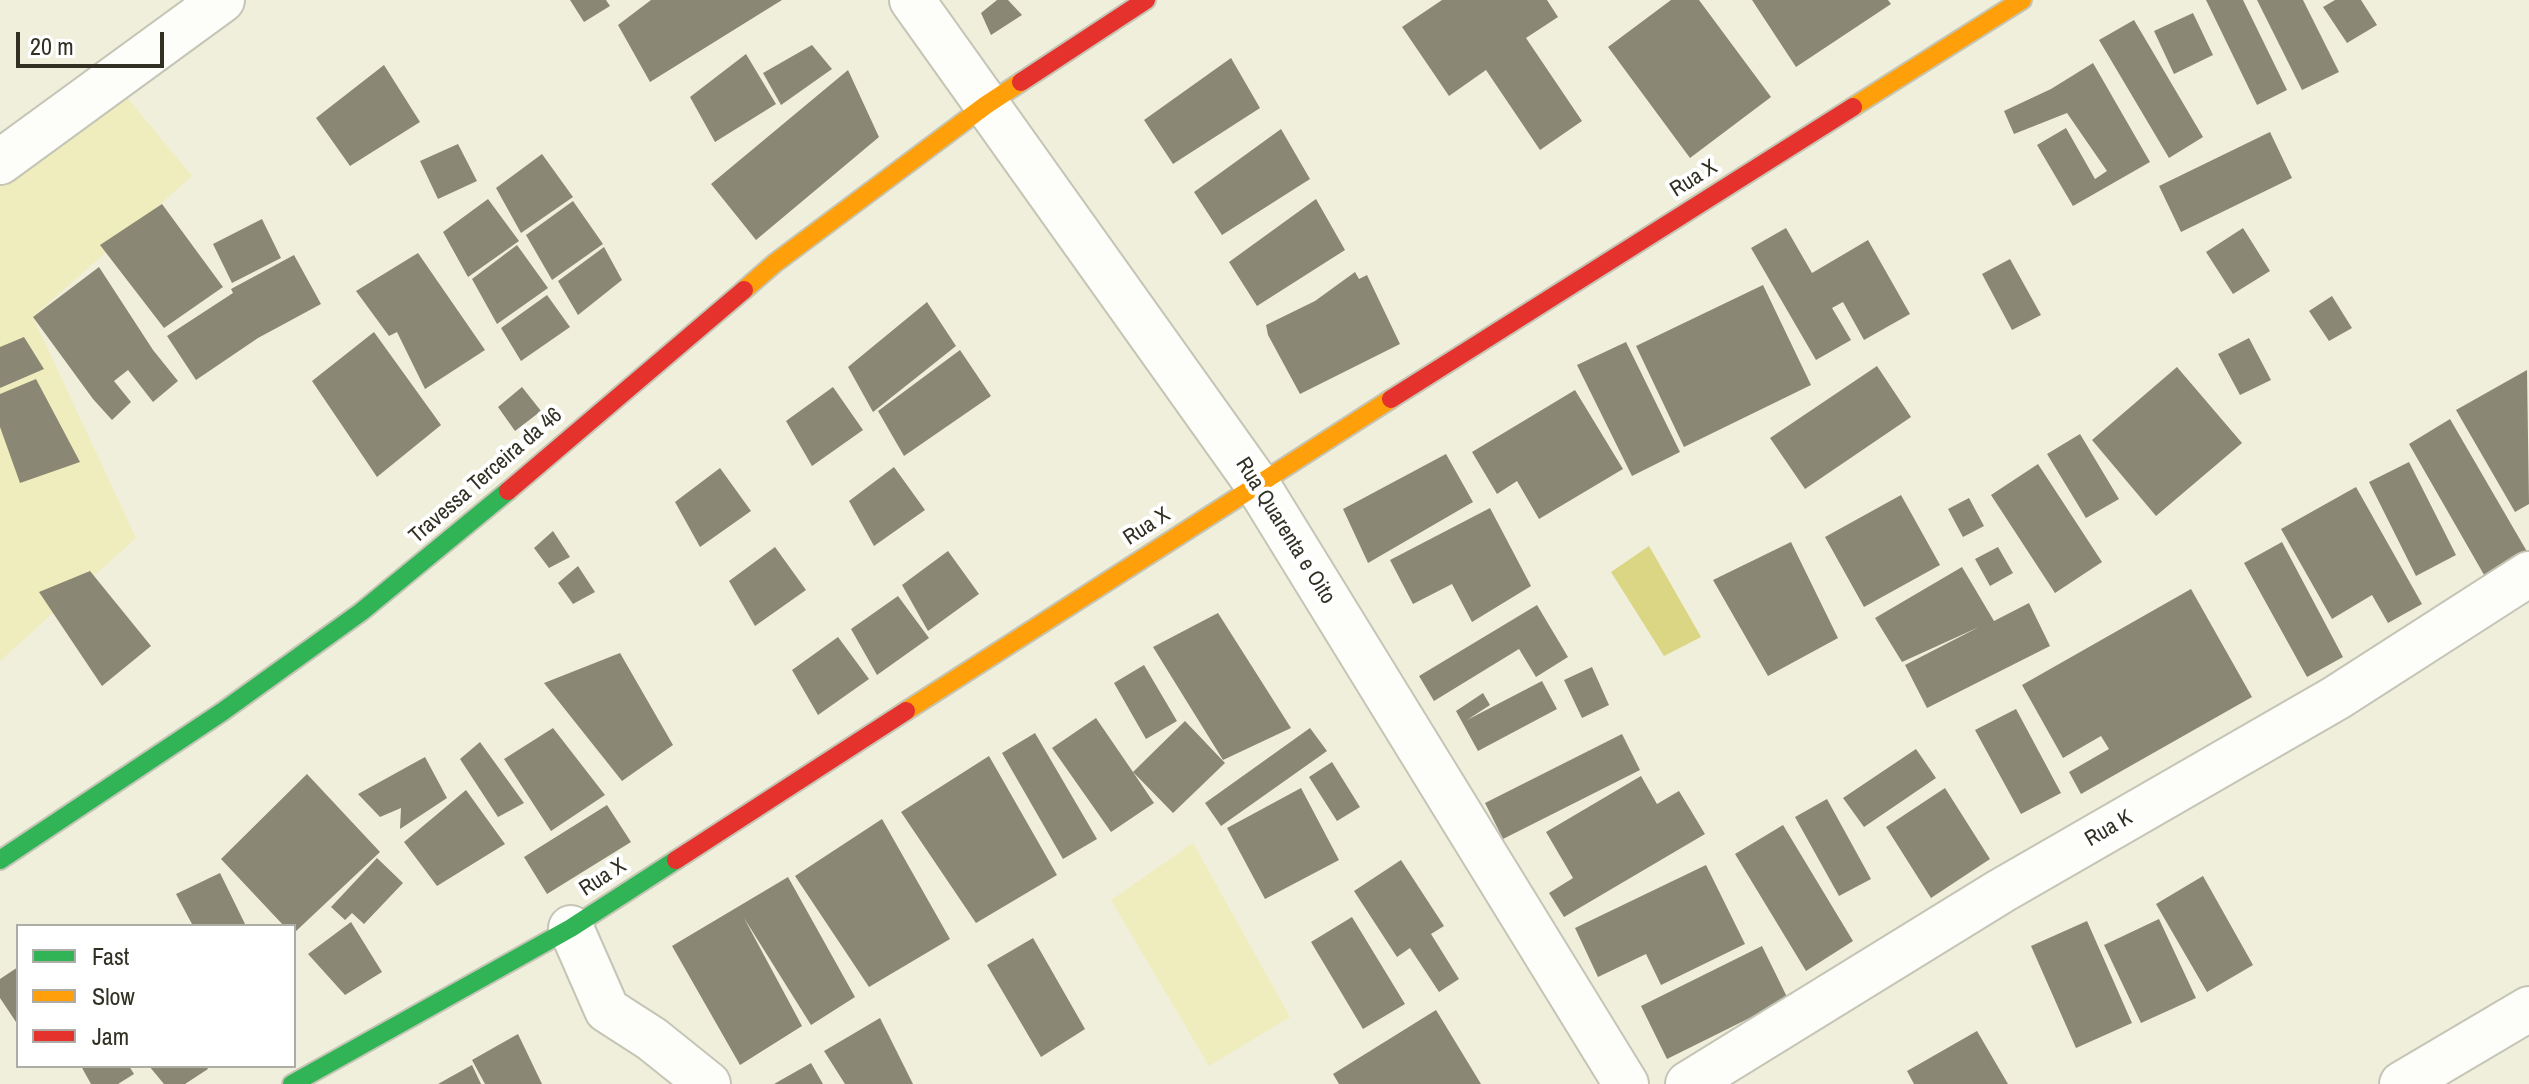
<!DOCTYPE html>
<html>
<head>
<meta charset="utf-8">
<style>
	body { margin:0 }
	#map { position:relative; width:2529px; height:1084px; overflow:hidden; background:#f0efdc; font-family:"Archivo Narrow",sans-serif }
	canvas { display:block }
	.legend { position:absolute; left:16px; top:924px; width:280px; height:144px; box-sizing:border-box; background:#fff; border:2px solid #adaca7; margin:0; padding:10px 14px; list-style:none; font-size:24px; color:#313023 }
	.legend li { display:flex; align-items:center; gap:16px; height:40px }
	.legend b { width:40px; border:2px solid #adaca7 }
	.scale { position:absolute; left:16px; top:32px; width:148px; height:36px; box-sizing:border-box; border:4px solid #313023; border-top:0; padding-left:10px; font-size:24px; line-height:28px; white-space:nowrap; color:#313023; -webkit-text-stroke:6px #fff; paint-order:stroke }
</style>
</head>
<body>
<div id="map">
<canvas width="2529" height="1084"></canvas>
<ul class="legend">
<li><b style="height:10px;background:#30b455"></b>Fast</li>
<li><b style="height:10px;background:#ff9f0a"></b>Slow</li>
<li><b style="height:10px;background:#e5322d"></b>Jam</li>
</ul>
<div class="scale">20 m</div>
</div>
<script>
const ctx = document.querySelector('canvas').getContext('2d');
ctx.lineJoin = 'round';
function paint(path, color) { ctx.fillStyle = color; ctx.fill(path, 'evenodd'); }
const toPath = rows => new Path2D(rows.map(r => 'M' + r).join(''));
function trace(path, color, width, dash) { ctx.strokeStyle = color; ctx.lineWidth = width; ctx.lineCap = dash ? 'butt' : 'round'; ctx.setLineDash(dash || []); ctx.stroke(path); }
function write(font, color, halo, rows, align = 'center') {
  ctx.font = font + ' "Archivo Narrow",sans-serif'; ctx.lineWidth = 8; ctx.setLineDash([]); ctx.textBaseline = 'middle'; ctx.strokeStyle = halo; ctx.fillStyle = color; for (const [text, x, y, turn = 0] of rows) {
    ctx.save(); ctx.translate(x, y); ctx.rotate((+turn || 0) * Math.PI / 180); ctx.textAlign = isNaN(turn) ? turn : align; if (halo) ctx.strokeText(text, 0, 0); ctx.fillText(text, 0, 0); ctx.restore();
  }
}
const green = toPath([
	[120,89,192,176,33,317,136,538,0,661,0,181],
	[1193,843,1290,1017,1209,1066,1111,900]
]);
const water = toPath([
	[1649,546,1701,637,1664,656,1611,572]
]);
const building = toPath([
	[570,0,606,0,610,6,584,22],
	[651,0,782,0,650,82,618,25],
	[997,0,1008,0,1022,15,991,35,981,13],
	[1442,0,1547,0,1558,17,1526,38,1582,121,1540,150,1486,70,1449,96,1402,27],
	[1671,0,1699,0,1771,97,1690,158,1608,47],
	[1752,0,1888,0,1891,4,1796,67],
	[2206,0,2243,0,2287,90,2257,105],
	[2257,0,2303,0,2339,72,2302,90],
	[2335,0,2361,0,2377,25,2347,43,2323,7],
	[2193,13,2213,55,2174,74,2154,31],
	[2134,20,2203,137,2169,158,2099,40],
	[812,45,832,69,781,105,763,73],
	[746,54,776,104,715,142,690,97],
	[1231,58,1260,108,1173,164,1144,120],
	[2093,63,2150,162,2073,206,2037,145,2066,128,2095,179,2107,171,2067,113,2014,134,2004,111,2051,89],
	[384,65,420,122,350,166,316,118],
	[848,70,879,137,756,240,711,184],
	[1281,129,1310,179,1222,235,1194,192],
	[2270,132,2292,178,2181,232,2159,186],
	[458,144,477,181,438,199,420,161],
	[542,154,573,197,521,233,496,188],
	[488,199,519,241,468,277,443,232],
	[1316,199,1345,250,1257,306,1229,262],
	[573,201,603,244,552,280,526,235],
	[162,204,223,287,164,328,100,245],
	[262,219,281,258,232,283,213,244],
	[1786,228,1812,273,1868,240,1910,314,1864,340,1843,302,1832,308,1851,340,1816,360,1751,248],
	[2243,228,2270,271,2233,294,2206,252],
	[517,245,548,288,497,324,472,279],
	[604,247,622,280,578,315,558,281],
	[418,253,485,350,425,389,397,332,389,336,356,291],
	[294,255,321,304,258,338,196,380,167,336,233,293,231,289],
	[2010,259,2041,315,2012,330,1982,274],
	[99,267,153,350,178,381,153,402,128,370,114,381,131,402,112,420,93,399,33,317],
	[1355,272,1359,279,1367,275,1400,344,1300,394,1268,335,1266,325,1315,301],
	[1763,285,1811,385,1684,447,1636,346],
	[547,295,570,327,521,361,501,328],
	[2332,296,2352,328,2329,341,2309,311],
	[927,302,956,346,873,412,848,367],
	[374,332,441,425,377,477,312,381],
	[24,337,44,369,0,388,0,347],
	[2249,338,2271,380,2240,395,2218,354],
	[1626,342,1680,452,1632,476,1577,365],
	[960,350,991,396,904,456,878,411],
	[1877,366,1911,417,1805,489,1770,438],
	[2177,367,2242,443,2156,516,2092,440],
	[2527,370,2529,504,2515,512,2456,410],
	[36,379,80,462,20,483,0,427,0,394],
	[522,387,541,411,515,431,498,407],
	[833,387,863,430,812,466,786,421],
	[1575,390,1623,469,1539,519,1517,481,1497,494,1472,452],
	[2450,419,2529,555,2487,580,2409,444],
	[2080,434,2119,499,2086,518,2047,454],
	[1446,454,1473,502,1368,563,1343,509],
	[2409,462,2456,555,2416,576,2369,482],
	[2038,464,2102,562,2055,593,1991,495],
	[894,467,925,510,874,546,849,501],
	[720,468,751,511,700,547,675,502],
	[2356,487,2422,604,2388,623,2372,595,2332,619,2281,529],
	[1901,495,1940,565,1864,607,1825,537],
	[1969,498,1984,526,1963,537,1948,509],
	[1490,508,1531,586,1472,622,1452,584,1413,604,1390,560],
	[553,531,570,557,549,568,534,548],
	[1791,542,1838,638,1768,676,1713,580],
	[2282,542,2343,657,2307,677,2244,563],
	[775,547,806,590,755,626,729,581],
	[1998,547,2013,573,1990,586,1975,559],
	[948,551,979,594,928,631,902,585],
	[578,566,595,592,573,604,558,583],
	[1962,567,1994,621,2029,603,2050,646,1927,708,1905,665,1979,627,1902,662,1875,618],
	[90,571,151,646,102,686,39,592],
	[2191,589,2252,697,2081,794,2069,772,2109,749,2101,736,2063,758,2022,685],
	[898,596,929,638,877,675,851,629],
	[1537,605,1568,657,1536,677,1519,649,1434,701,1419,676],
	[1218,613,1291,728,1223,760,1153,647],
	[838,637,869,679,818,715,792,670],
	[620,653,673,745,622,781,544,683],
	[1144,665,1177,721,1146,739,1114,683],
	[1592,667,1609,705,1582,718,1564,680],
	[1542,681,1557,709,1478,751,1456,711,1483,693,1490,705,1467,720],
	[2016,709,2061,793,2021,814,1975,730],
	[1096,718,1133,772,1185,721,1225,763,1173,813,1133,772,1154,803,1111,832,1052,748],
	[553,728,605,795,551,831,504,759],
	[1310,728,1327,751,1221,826,1205,803],
	[1035,733,1097,839,1063,859,1002,753],
	[1622,734,1640,770,1503,839,1485,803],
	[480,742,524,803,498,817,460,759],
	[1916,749,1936,778,1864,827,1843,798],
	[989,756,1057,875,976,923,901,812],
	[425,757,447,798,400,829,401,808,380,817,358,794],
	[1332,762,1360,807,1337,821,1309,777],
	[307,774,380,852,294,933,294,926,284,926,221,859],
	[1641,776,1657,804,1679,791,1705,834,1564,917,1549,893,1573,878,1546,832],
	[1301,788,1339,860,1265,899,1227,828],
	[1945,788,1990,859,1931,898,1886,827],
	[466,790,505,844,437,886,404,842],
	[1827,799,1871,879,1839,896,1795,817],
	[607,805,631,842,547,894,524,857],
	[882,819,950,939,869,987,795,876],
	[1783,825,1853,941,1806,971,1735,854],
	[377,858,403,883,364,924,352,913,345,920,331,907],
	[1401,860,1444,926,1431,934,1459,979,1439,992,1410,948,1397,957,1354,891],
	[1706,865,1745,944,1661,985,1646,954,1598,977,1575,928],
	[220,873,246,926,193,926,176,894],
	[2203,876,2253,965,2207,992,2156,904],
	[788,877,855,997,811,1025,744,918,802,1026,740,1065,672,946],
	[1352,917,1405,1004,1363,1029,1311,942],
	[2159,919,2196,998,2141,1023,2104,945],
	[2087,921,2132,1023,2076,1048,2031,946],
	[351,922,382,972,345,995,308,954],
	[1033,938,1085,1029,1041,1057,987,965],
	[1762,946,1788,999,1667,1059,1641,1006],
	[18,967,18,1025,0,998,0,979],
	[1436,1010,1481,1084,1339,1084,1333,1074],
	[880,1018,913,1084,845,1084,824,1051],
	[1977,1031,2008,1084,1914,1084,1907,1071],
	[518,1034,542,1084,485,1084,472,1060],
	[811,1063,823,1084,774,1084],
	[472,1065,481,1084,438,1084],
	[81,1066,129,1066,134,1074,118,1084,91,1084],
	[149,1066,206,1066,208,1069,185,1084,164,1084]
]);
const street = toPath([
	[912,0,1257,484,1626,1084],
	[0,162,222,0],
	[571,928,607,1010,652,1039,708,1084],
	[1688,1084,2001,891,2336,698,2529,574],
	[2402,1084,2529,1009]
]);
const fast = toPath([
	[0,860,222,712,361,612,508,491],
	[292,1084,571,928,676,860]
]);
const slow = toPath([
	[1853,107,2022,0],
	[744,290,775,263,986,105,1021,82],
	[906,711,1391,399]
]);
const jam = toPath([
	[1021,82,1146,0],
	[1391,399,1853,107],
	[508,491,744,290],
	[676,860,906,711]
]);
const streetNames = [
	["Rua X",1694,179,-32],
	["Travessa Terceira da 46",486,476,-41],
	["Rua X",1147,527,-33],
	["Rua Quarenta e Oito",1285,531,58],
	["Rua K",2109,829,-30],
	["Rua X",603,878,-33]
];
paint(green, '#efedbd');
paint(water, '#dad684');
paint(building, '#8a8874');
trace(street, '#c5c5b6', 48);
trace(fast, '#c5c5b6', 22);
trace(slow, '#c5c5b6', 22);
trace(jam, '#c5c5b6', 22);
trace(street, '#fdfdfa', 44);
trace(fast, '#30b455', 18);
trace(slow, '#ff9f0a', 18);
trace(jam, '#e5322d', 18);
write('22px', '#313023', '#fff', streetNames);
</script>
</body>
</html>
